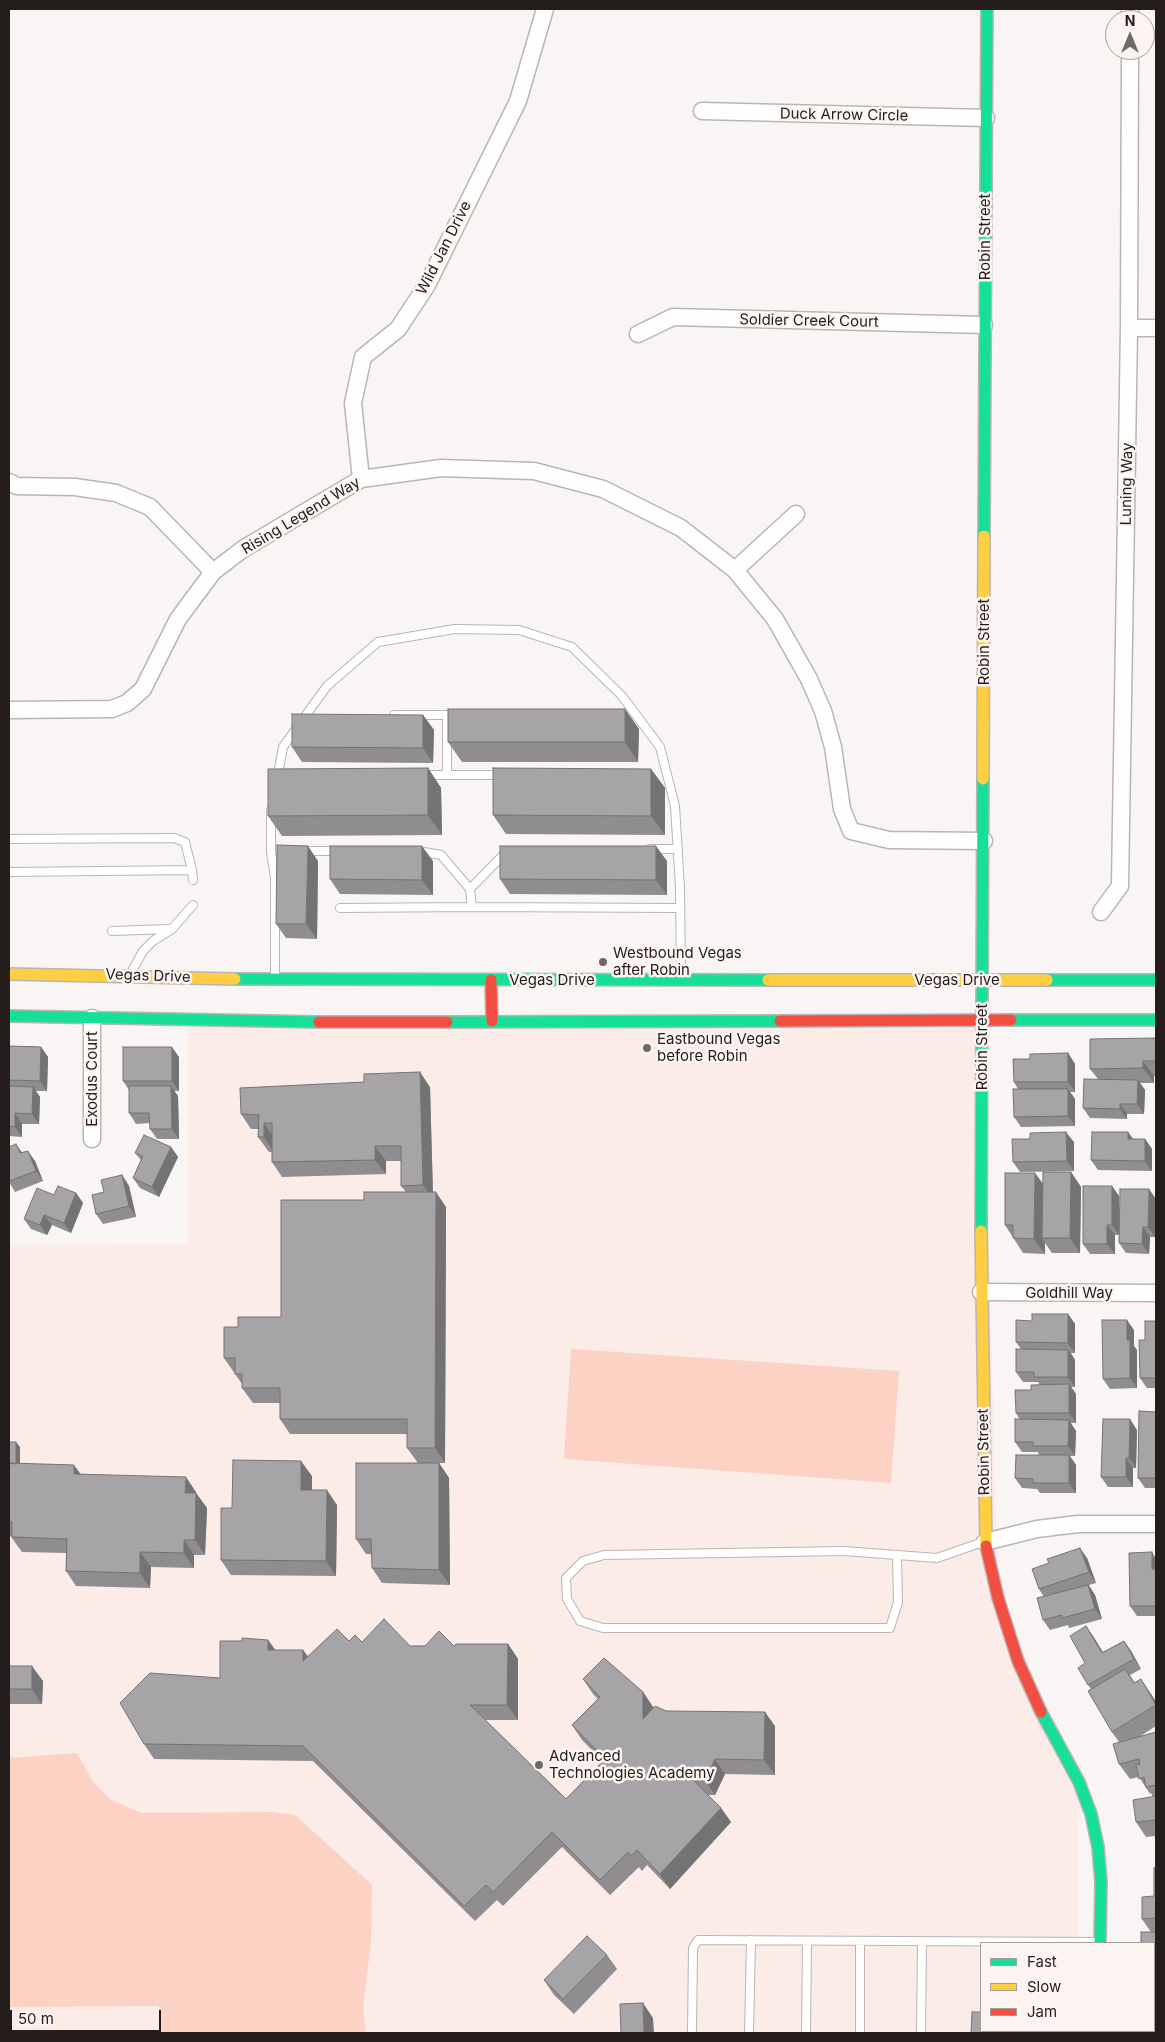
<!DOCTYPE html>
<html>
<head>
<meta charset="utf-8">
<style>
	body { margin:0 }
	#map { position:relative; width:1165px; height:2042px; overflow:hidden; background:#f9f5f4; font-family:Inter,sans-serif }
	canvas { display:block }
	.frame { position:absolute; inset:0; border:10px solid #251d1b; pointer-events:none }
	.legend { position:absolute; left:980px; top:1942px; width:175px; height:90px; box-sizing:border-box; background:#fcf4f1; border:1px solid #a69e9b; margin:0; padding:6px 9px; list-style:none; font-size:15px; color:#251d1b }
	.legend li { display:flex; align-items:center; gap:10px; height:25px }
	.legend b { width:25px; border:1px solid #a69e9b }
	.north { position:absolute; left:1105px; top:10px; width:50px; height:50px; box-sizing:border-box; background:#fcf4f1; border:1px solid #a69e9b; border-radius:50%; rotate:0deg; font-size:14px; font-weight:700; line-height:20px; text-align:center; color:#251d1b }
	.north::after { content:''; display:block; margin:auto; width:18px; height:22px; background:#6f6967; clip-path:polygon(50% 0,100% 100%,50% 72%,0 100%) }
	.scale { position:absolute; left:10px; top:2010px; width:151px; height:22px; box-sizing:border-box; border:2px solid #251d1b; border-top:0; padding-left:6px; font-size:15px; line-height:18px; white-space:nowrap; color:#251d1b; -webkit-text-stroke:4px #fcf4f1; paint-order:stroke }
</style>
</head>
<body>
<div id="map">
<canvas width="1165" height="2042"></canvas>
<div class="frame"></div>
<ul class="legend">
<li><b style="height:6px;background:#16e098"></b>Fast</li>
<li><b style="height:6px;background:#ffcf43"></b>Slow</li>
<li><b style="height:6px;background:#f24e42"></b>Jam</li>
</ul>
<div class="north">N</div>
<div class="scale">50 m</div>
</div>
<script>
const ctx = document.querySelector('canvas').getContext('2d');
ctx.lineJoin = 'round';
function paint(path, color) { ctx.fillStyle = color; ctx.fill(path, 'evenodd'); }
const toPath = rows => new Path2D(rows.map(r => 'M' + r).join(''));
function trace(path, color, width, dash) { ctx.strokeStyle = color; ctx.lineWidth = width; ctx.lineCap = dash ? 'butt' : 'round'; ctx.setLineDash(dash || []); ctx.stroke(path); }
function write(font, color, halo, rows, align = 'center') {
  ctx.font = font + ' Inter,sans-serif'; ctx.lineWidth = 5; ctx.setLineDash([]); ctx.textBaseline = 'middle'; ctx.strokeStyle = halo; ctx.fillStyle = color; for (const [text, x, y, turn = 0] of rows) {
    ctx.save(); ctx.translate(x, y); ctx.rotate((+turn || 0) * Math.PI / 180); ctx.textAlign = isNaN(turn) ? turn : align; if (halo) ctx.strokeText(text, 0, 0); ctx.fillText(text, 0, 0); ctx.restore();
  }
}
const built = toPath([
	[188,1020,983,1020,998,1598,1079,1782,1077,1923,1079,1943,981,1943,981,2031,1088,2031,1088,2033,9,2033,9,1245,188,1244]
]);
const green = toPath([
	[571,1349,899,1371,891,1483,564,1459],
	[77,1753,93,1782,110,1799,141,1813,273,1812,295,1815,372,1885,371,1942,363,2009,366,2033,160,2033,159,2006,9,2007,9,1758]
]);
const lane = toPath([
	[394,715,457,715],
	[447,715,447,775],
	[423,775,501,775],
	[277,779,283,747,327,686,378,642,455,629,519,630,572,647,622,696,660,747,675,806,680,888,681,977],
	[271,810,271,852,275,878,275,978],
	[9,839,174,838,185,842,192,870,193,880],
	[650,849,678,849],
	[303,851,339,851],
	[9,872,192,870],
	[470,889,507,851],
	[472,907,680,908],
	[340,908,472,907,470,889,441,855,418,851],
	[112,931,170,929],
	[131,973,143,951,153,941,172,929,193,905],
	[897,1556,898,1602,890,1628,603,1628,580,1621,567,1599,566,1578,583,1561,604,1555,844,1551,937,1558,983,1542],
	[860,1941,860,2033],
	[692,2033,693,1948,698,1940,1098,1942],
	[749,2033,751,1940],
	[806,2033,807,1941],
	[921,2033,922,1942],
	[1042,2033,1043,2031]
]);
const street = toPath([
	[1130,20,1130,9],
	[702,111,986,118],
	[1129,328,1156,328],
	[638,334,673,317,984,325],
	[361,479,353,403,363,357,398,329,427,285,518,101,545,9],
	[9,482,17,486,75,487,116,493,150,507,213,572],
	[735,570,796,514],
	[9,710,112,709,127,703,143,689,178,619,213,572,243,549,361,479,441,468,534,471,603,489,681,528,735,570,775,619,809,679,823,711,833,747,842,809,851,831,889,840,984,841],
	[1101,912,1120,886,1129,328,1130,50],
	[92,1018,92,1139],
	[981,1292,1156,1293],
	[985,1542,1037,1529,1078,1524,1156,1524],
	[1100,2033,1100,2031]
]);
const fast = toPath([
	[984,536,987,9],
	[235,979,768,980],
	[1047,980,1156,980],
	[9,1016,319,1022],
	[1011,1020,1156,1020],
	[447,1022,780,1021],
	[981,1231,983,779],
	[1041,1712,1079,1782,1091,1814,1098,1847,1101,1882,1100,1943]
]);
const slow = toPath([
	[983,779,984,536],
	[9,974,235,979],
	[768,980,1047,980],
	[981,1231,986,1546]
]);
const jam = toPath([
	[491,980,492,1021],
	[780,1021,1011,1020],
	[319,1022,447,1022],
	[986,1546,998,1598,1018,1661,1041,1712]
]);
const wall = toPath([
	[625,709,639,729,638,762,462,762,448,742],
	[423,715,434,730,433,763,302,762,292,747],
	[428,768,441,788,442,835,282,836,268,816],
	[651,769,665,788,665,835,506,834,493,815],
	[318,861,317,939,286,938,276,924],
	[433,861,433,895,340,894,330,879],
	[667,861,667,895,510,894,500,879],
	[1156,1038,1156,1076,1154,1076,1154,1083,1140,1083,1145,1090,1144,1114,1127,1114,1127,1119,1090,1118,1083,1108,1098,1079,1090,1069],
	[9,1046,41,1047,48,1057,47,1091,36,1091,40,1097,39,1124,22,1124,22,1137,9,1136],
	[1068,1053,1075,1064,1075,1092,1070,1092,1075,1099,1075,1126,1021,1127,1014,1117,1018,1089,1014,1082,1030,1059],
	[179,1057,179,1091,174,1091,178,1096,179,1139,157,1139,150,1129,150,1123,136,1124,129,1113,129,1090,123,1081],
	[430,1087,433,1192,446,1207,445,1463,439,1463,449,1478,450,1585,382,1583,372,1568,372,1554,366,1554,356,1539,418,1463,407,1448,407,1434,290,1434,280,1419,280,1403,253,1403,242,1388,242,1384,224,1358,238,1327,281,1317,364,1200,406,1192,401,1186,401,1161,386,1161,386,1174,282,1177,272,1162,272,1152,269,1152,258,1137,259,1129,251,1129,241,1114],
	[1128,1132,1133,1139,1145,1139,1152,1149,1152,1171,1098,1170,1091,1160],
	[1030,1139,1074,1142,1074,1171,1020,1172,1013,1162],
	[9,1147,22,1152,35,1161,43,1181,15,1192,9,1182],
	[171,1147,178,1157,159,1197,140,1188,133,1178,141,1160,135,1153],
	[1071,1172,1081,1187,1080,1253,1052,1253,1045,1243,1045,1254,1023,1253,1005,1225,1042,1184],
	[122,1175,129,1186,136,1217,103,1224,96,1214,104,1192],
	[1112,1186,1119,1196,1119,1224,1156,1199,1155,1237,1150,1237,1149,1254,1126,1253,1119,1243,1119,1235,1115,1235,1115,1254,1090,1254,1083,1244],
	[76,1193,83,1203,71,1233,52,1225,47,1235,31,1229,24,1219,54,1195],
	[1068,1314,1075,1324,1075,1353,1071,1353,1075,1360,1075,1387,1071,1387,1076,1394,1076,1423,1070,1423,1076,1431,1075,1456,1070,1456,1076,1465,1076,1493,1040,1493,1037,1489,1022,1488,1015,1478,1039,1455,1038,1452,1022,1452,1015,1442,1020,1420,1016,1413,1031,1390,1040,1385,1038,1382,1023,1382,1016,1372,1021,1349,1016,1342,1032,1321],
	[1156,1321,1156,1388,1147,1388,1140,1378,1145,1340],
	[1134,1330,1134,1346,1137,1350,1137,1388,1110,1389,1103,1379],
	[1156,1412,1156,1488,1145,1488,1138,1478],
	[1137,1430,1136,1468,1133,1468,1133,1487,1108,1487,1101,1477],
	[9,1442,20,1447,20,1464,81,1474,196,1492,196,1493,207,1508,205,1555,194,1555,194,1568,151,1567,150,1588,76,1586,66,1571,66,1553,22,1552,9,1534],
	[312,1476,312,1490,337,1505,336,1576,231,1575,221,1560,232,1508],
	[1087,1558,1096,1583,1089,1585,1095,1595,1102,1619,1069,1628,1068,1625,1050,1630,1043,1620,1044,1597,1039,1589],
	[1156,1559,1156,1616,1137,1616,1130,1606],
	[1086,1626,1093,1636,1103,1652,1124,1641,1131,1651,1141,1669,1130,1675,1135,1683,1151,1694,1156,1702,1156,1726,1139,1737,1156,1732,1156,1836,1146,1837,1136,1822,1153,1797,1151,1793,1150,1794,1139,1777,1130,1779,1119,1764,1119,1742,1112,1732,1091,1689,1088,1685,1085,1663],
	[268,1640,275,1650,303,1650,308,1657,349,1641,362,1642,410,1646,508,1644,518,1659,518,1720,485,1720,566,1799,603,1761,582,1740,572,1725,598,1699,593,1694,583,1679,643,1692,653,1707,653,1709,775,1726,775,1775,725,1774,715,1795,708,1795,721,1808,731,1822,670,1889,647,1865,642,1871,639,1867,610,1895,562,1847,503,1906,497,1900,475,1921,313,1761,154,1759,144,1744,220,1678,242,1641],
	[9,1666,43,1681,42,1704,9,1704],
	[1156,1868,1156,1964,1154,1964,1154,1943,1151,1932,1142,1919,1154,1896],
	[607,1955,617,1969,574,2014,554,1995,544,1980]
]);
const shadedWall = toPath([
	[625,709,639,729,638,762,625,742],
	[423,715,434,730,433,763,423,748],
	[428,768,441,788,442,835,428,815],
	[651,769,665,788,665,835,651,816],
	[308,846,318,861,317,939,306,924],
	[422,846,433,861,433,895,422,880],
	[656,846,667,861,667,895,656,880],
	[41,1047,48,1057,47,1091,40,1081],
	[172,1047,179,1057,179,1091,172,1081],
	[1068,1053,1075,1064,1075,1092,1068,1082],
	[1143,1061,1154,1076,1154,1083,1143,1068],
	[420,1072,430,1087,433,1200,423,1185],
	[1138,1080,1145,1090,1144,1114,1137,1104],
	[171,1086,178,1096,179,1139,172,1129],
	[33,1087,40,1097,39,1124,32,1114],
	[1068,1089,1075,1099,1075,1126,1068,1116],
	[1120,1104,1127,1114,1127,1119,1120,1109],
	[15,1113,22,1124,22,1137,15,1127],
	[264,1123,274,1138,274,1152,264,1137],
	[1066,1132,1074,1142,1074,1171,1067,1161],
	[1128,1132,1135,1142,1128,1139],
	[1145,1139,1152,1149,1152,1171,1145,1161],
	[16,1144,23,1154,20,1153],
	[375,1146,386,1161,386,1174,375,1160],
	[171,1147,178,1157,159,1197,152,1187],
	[28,1151,35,1161,43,1181,36,1171],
	[1071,1172,1081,1187,1080,1253,1070,1238],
	[1035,1173,1046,1188,1042,1238,1045,1243,1045,1254,1034,1239],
	[122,1175,129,1186,136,1217,129,1206],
	[1112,1186,1119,1196,1119,1235,1112,1225],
	[1149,1189,1156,1199,1155,1237,1148,1227],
	[436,1192,446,1207,445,1463,435,1448],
	[76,1193,83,1203,71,1233,64,1223],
	[44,1215,52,1225,47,1235,40,1225],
	[1107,1225,1115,1235,1115,1254,1107,1244],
	[1143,1227,1150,1237,1149,1254,1142,1244],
	[1068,1314,1075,1324,1075,1353,1068,1343],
	[1127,1320,1134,1330,1134,1346,1137,1350,1137,1388,1130,1378,1127,1340],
	[1068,1350,1075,1360,1075,1387,1068,1377],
	[1069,1384,1076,1394,1076,1423,1069,1413],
	[1130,1419,1137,1430,1136,1468,1129,1458],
	[1069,1420,1076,1431,1075,1456,1068,1446],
	[16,1442,20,1447,20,1478,16,1473],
	[1069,1455,1076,1465,1076,1493,1069,1483],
	[1126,1458,1133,1468,1133,1487,1126,1477],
	[301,1461,312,1476,312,1505,301,1490],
	[439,1463,449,1478,450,1585,439,1570],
	[74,1465,85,1480,74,1474],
	[186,1477,196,1492,196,1508,185,1493],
	[327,1490,337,1505,336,1576,326,1561],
	[196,1493,207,1508,205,1555,195,1540],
	[184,1540,194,1555,194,1568,184,1553],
	[1080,1548,1087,1558,1096,1583,1089,1572],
	[140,1552,151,1567,150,1588,140,1573],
	[1152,1552,1156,1559,1156,1575,1152,1569],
	[1088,1585,1095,1595,1102,1619,1095,1609],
	[1086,1626,1093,1636,1109,1663,1102,1653],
	[268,1640,279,1655,268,1650],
	[1124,1641,1131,1651,1141,1669,1134,1659],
	[508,1644,518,1659,518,1720,507,1705],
	[303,1650,314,1665,303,1661],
	[32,1666,43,1681,42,1704,32,1689],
	[1141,1679,1151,1694,1156,1702,1156,1705],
	[643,1692,653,1707,653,1734,643,1719],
	[765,1712,775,1726,775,1775,764,1760],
	[715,1759,725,1774,715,1795,705,1780],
	[721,1808,731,1822,670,1889,660,1874],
	[643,2003,653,2018,654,2033,644,2033],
	[995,2031,1006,2031,1006,2033,995,2033]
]);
const building = toPath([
	[448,709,625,709,625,742,448,742,448,709],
	[292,714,423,715,423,748,292,747,292,714],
	[428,768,428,815,268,816,268,769,428,768],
	[493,768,651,769,651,816,493,815,493,768],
	[277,845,308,846,306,924,276,924,277,845],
	[330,846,422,846,422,880,330,879,330,846],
	[500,846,656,846,656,880,500,879,500,846],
	[1156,1038,1156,1061,1143,1061,1143,1068,1090,1069,1090,1039,1156,1038],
	[9,1046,41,1047,40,1081,9,1080,9,1046],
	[123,1047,172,1047,172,1081,123,1081,123,1047],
	[1068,1053,1068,1082,1014,1082,1013,1059,1030,1059,1030,1054,1068,1053],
	[420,1072,423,1185,401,1186,401,1146,375,1146,375,1160,272,1162,272,1123,264,1123,264,1137,258,1137,259,1115,241,1114,240,1088,364,1082,364,1074,420,1072],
	[1084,1079,1138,1080,1137,1104,1120,1104,1120,1109,1083,1108,1084,1079],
	[9,1086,33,1087,32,1114,15,1113,15,1127,9,1126,9,1086],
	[129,1086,171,1086,172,1129,150,1129,149,1113,129,1113,129,1086],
	[1013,1089,1068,1089,1068,1116,1014,1117,1013,1089],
	[1066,1132,1067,1161,1013,1162,1012,1139,1030,1139,1030,1133,1066,1132],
	[1092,1132,1128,1132,1128,1139,1145,1139,1145,1161,1091,1160,1092,1132],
	[144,1135,171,1147,152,1187,133,1178,143,1156,135,1153,144,1135],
	[16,1144,20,1153,28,1151,36,1171,9,1181,9,1147,16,1144],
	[1043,1172,1071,1172,1070,1238,1042,1238,1043,1172],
	[1005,1173,1035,1173,1034,1239,1013,1238,1013,1225,1005,1225,1005,1173],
	[122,1175,129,1206,96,1214,92,1195,104,1192,101,1180,122,1175],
	[58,1186,76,1193,64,1223,44,1215,40,1225,24,1219,37,1188,54,1195,58,1186],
	[1083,1186,1112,1186,1112,1225,1107,1225,1107,1244,1083,1244,1083,1186],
	[1120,1189,1149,1189,1148,1227,1143,1227,1142,1244,1119,1243,1120,1189],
	[364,1192,436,1192,435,1448,407,1448,407,1419,280,1419,280,1388,242,1388,242,1374,235,1374,235,1358,224,1358,224,1327,238,1327,238,1317,281,1317,281,1200,364,1200,364,1192],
	[1032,1314,1068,1314,1068,1343,1016,1342,1016,1320,1032,1321,1032,1314],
	[1102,1320,1127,1320,1127,1340,1130,1340,1130,1378,1103,1379,1102,1320],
	[1145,1321,1156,1321,1156,1378,1140,1378,1139,1340,1145,1340,1145,1321],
	[1016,1349,1068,1350,1068,1377,1034,1377,1034,1372,1016,1372,1016,1349],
	[1069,1384,1069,1413,1016,1413,1015,1390,1031,1390,1031,1385,1069,1384],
	[1139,1411,1156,1412,1156,1478,1138,1478,1139,1411],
	[1015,1419,1069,1420,1068,1446,1033,1446,1033,1442,1015,1442,1015,1419],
	[1103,1419,1130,1419,1129,1458,1126,1458,1126,1477,1101,1477,1103,1419],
	[9,1442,16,1442,16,1464,9,1463,9,1442],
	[1016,1455,1069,1455,1069,1483,1033,1483,1033,1479,1015,1478,1016,1455],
	[233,1460,301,1461,301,1490,327,1490,326,1561,221,1560,221,1508,232,1508,233,1460],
	[9,1463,74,1465,74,1474,186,1477,185,1493,196,1493,195,1540,184,1540,184,1553,140,1552,140,1573,66,1571,67,1539,12,1537,12,1522,9,1522,9,1463],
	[356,1463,439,1463,439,1570,372,1568,371,1539,356,1539,356,1463],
	[1080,1548,1089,1572,1039,1589,1032,1569,1049,1563,1047,1559,1080,1548],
	[1152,1552,1152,1569,1156,1569,1156,1606,1130,1606,1129,1553,1152,1552],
	[1088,1585,1095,1609,1062,1618,1062,1615,1043,1620,1037,1598,1088,1585],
	[384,1619,410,1646,425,1646,439,1631,454,1646,456,1644,508,1644,507,1705,470,1705,566,1799,605,1759,572,1725,600,1697,583,1679,604,1658,643,1692,643,1719,655,1706,666,1711,765,1712,764,1760,715,1759,705,1780,693,1780,721,1808,660,1874,637,1850,631,1856,628,1852,600,1880,552,1832,493,1892,486,1885,464,1906,303,1746,144,1744,120,1703,150,1673,220,1678,220,1641,242,1641,242,1638,268,1640,268,1650,303,1650,303,1661,337,1629,349,1641,355,1635,362,1642,384,1619],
	[1086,1626,1102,1653,1124,1641,1134,1659,1088,1685,1078,1668,1085,1663,1070,1636,1086,1626],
	[9,1666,32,1666,32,1689,9,1689,9,1666],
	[1125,1669,1134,1683,1141,1679,1156,1705,1112,1732,1088,1691,1125,1669],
	[1156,1732,1156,1785,1146,1787,1144,1777,1139,1779,1136,1765,1140,1764,1139,1759,1119,1764,1113,1744,1156,1732],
	[1156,1796,1156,1830,1155,1820,1136,1822,1133,1800,1156,1796],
	[1154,1868,1156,1868,1156,1918,1142,1919,1142,1897,1154,1896,1154,1868],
	[1141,1932,1156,1932,1156,1954,1154,1954,1154,1943,1141,1943,1141,1932],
	[587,1936,607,1955,563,1999,544,1980,587,1936],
	[643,2003,644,2033,621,2033,620,2004,643,2003],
	[972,2012,981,2012,981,2031,995,2031,995,2033,971,2033,972,2012],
	[1154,2015,1156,2015,1156,2033,1139,2033,1139,2031,1154,2031,1154,2015]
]);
const markers = [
	[603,962,5,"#6f6967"],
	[647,1048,5,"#6f6967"],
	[539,1765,5,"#6f6967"]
];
const streetNames = [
	["Duck Arrow Circle",844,115,1],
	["Robin Street",985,237,-90],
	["Wild Jan Drive",444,248,-63],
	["Soldier Creek Court",809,321,1],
	["Luning Way",1127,484,-89],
	["Rising Legend Way",301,516,-31],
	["Robin Street",984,642,-90],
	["Vegas Drive",148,976,2],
	["Vegas Drive",552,980],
	["Vegas Drive",957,980],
	["Robin Street",982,1047,-90],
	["Exodus Court",92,1079,-90],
	["Goldhill Way",1069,1293],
	["Robin Street",984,1452,-91]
];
const poiNames = [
	["Westbound Vegas",613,953],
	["after Robin",613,970],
	["Eastbound Vegas",657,1039],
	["before Robin",657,1056],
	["Advanced",549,1756],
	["Technologies Academy",549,1773]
];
paint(built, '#fbece7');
paint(green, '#fbd2c4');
trace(lane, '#bab5b4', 10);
trace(street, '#bab5b4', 19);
trace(fast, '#bab5b4', 14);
trace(slow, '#bab5b4', 14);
trace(jam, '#bab5b4', 14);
trace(lane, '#fefefd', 8);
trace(street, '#fefefd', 16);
trace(fast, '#16e098', 11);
trace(slow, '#ffcf43', 11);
trace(jam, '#f24e42', 11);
paint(wall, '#8f8d8f');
paint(shadedWall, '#747374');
paint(building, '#a6a4a6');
trace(building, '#747374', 1);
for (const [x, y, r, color] of markers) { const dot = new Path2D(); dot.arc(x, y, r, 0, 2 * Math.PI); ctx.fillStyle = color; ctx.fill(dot); trace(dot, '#fcf4f1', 2); }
write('15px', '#251d1b', '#fcf4f1', streetNames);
write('15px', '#251d1b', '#fcf4f1', poiNames, 'left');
</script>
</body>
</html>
